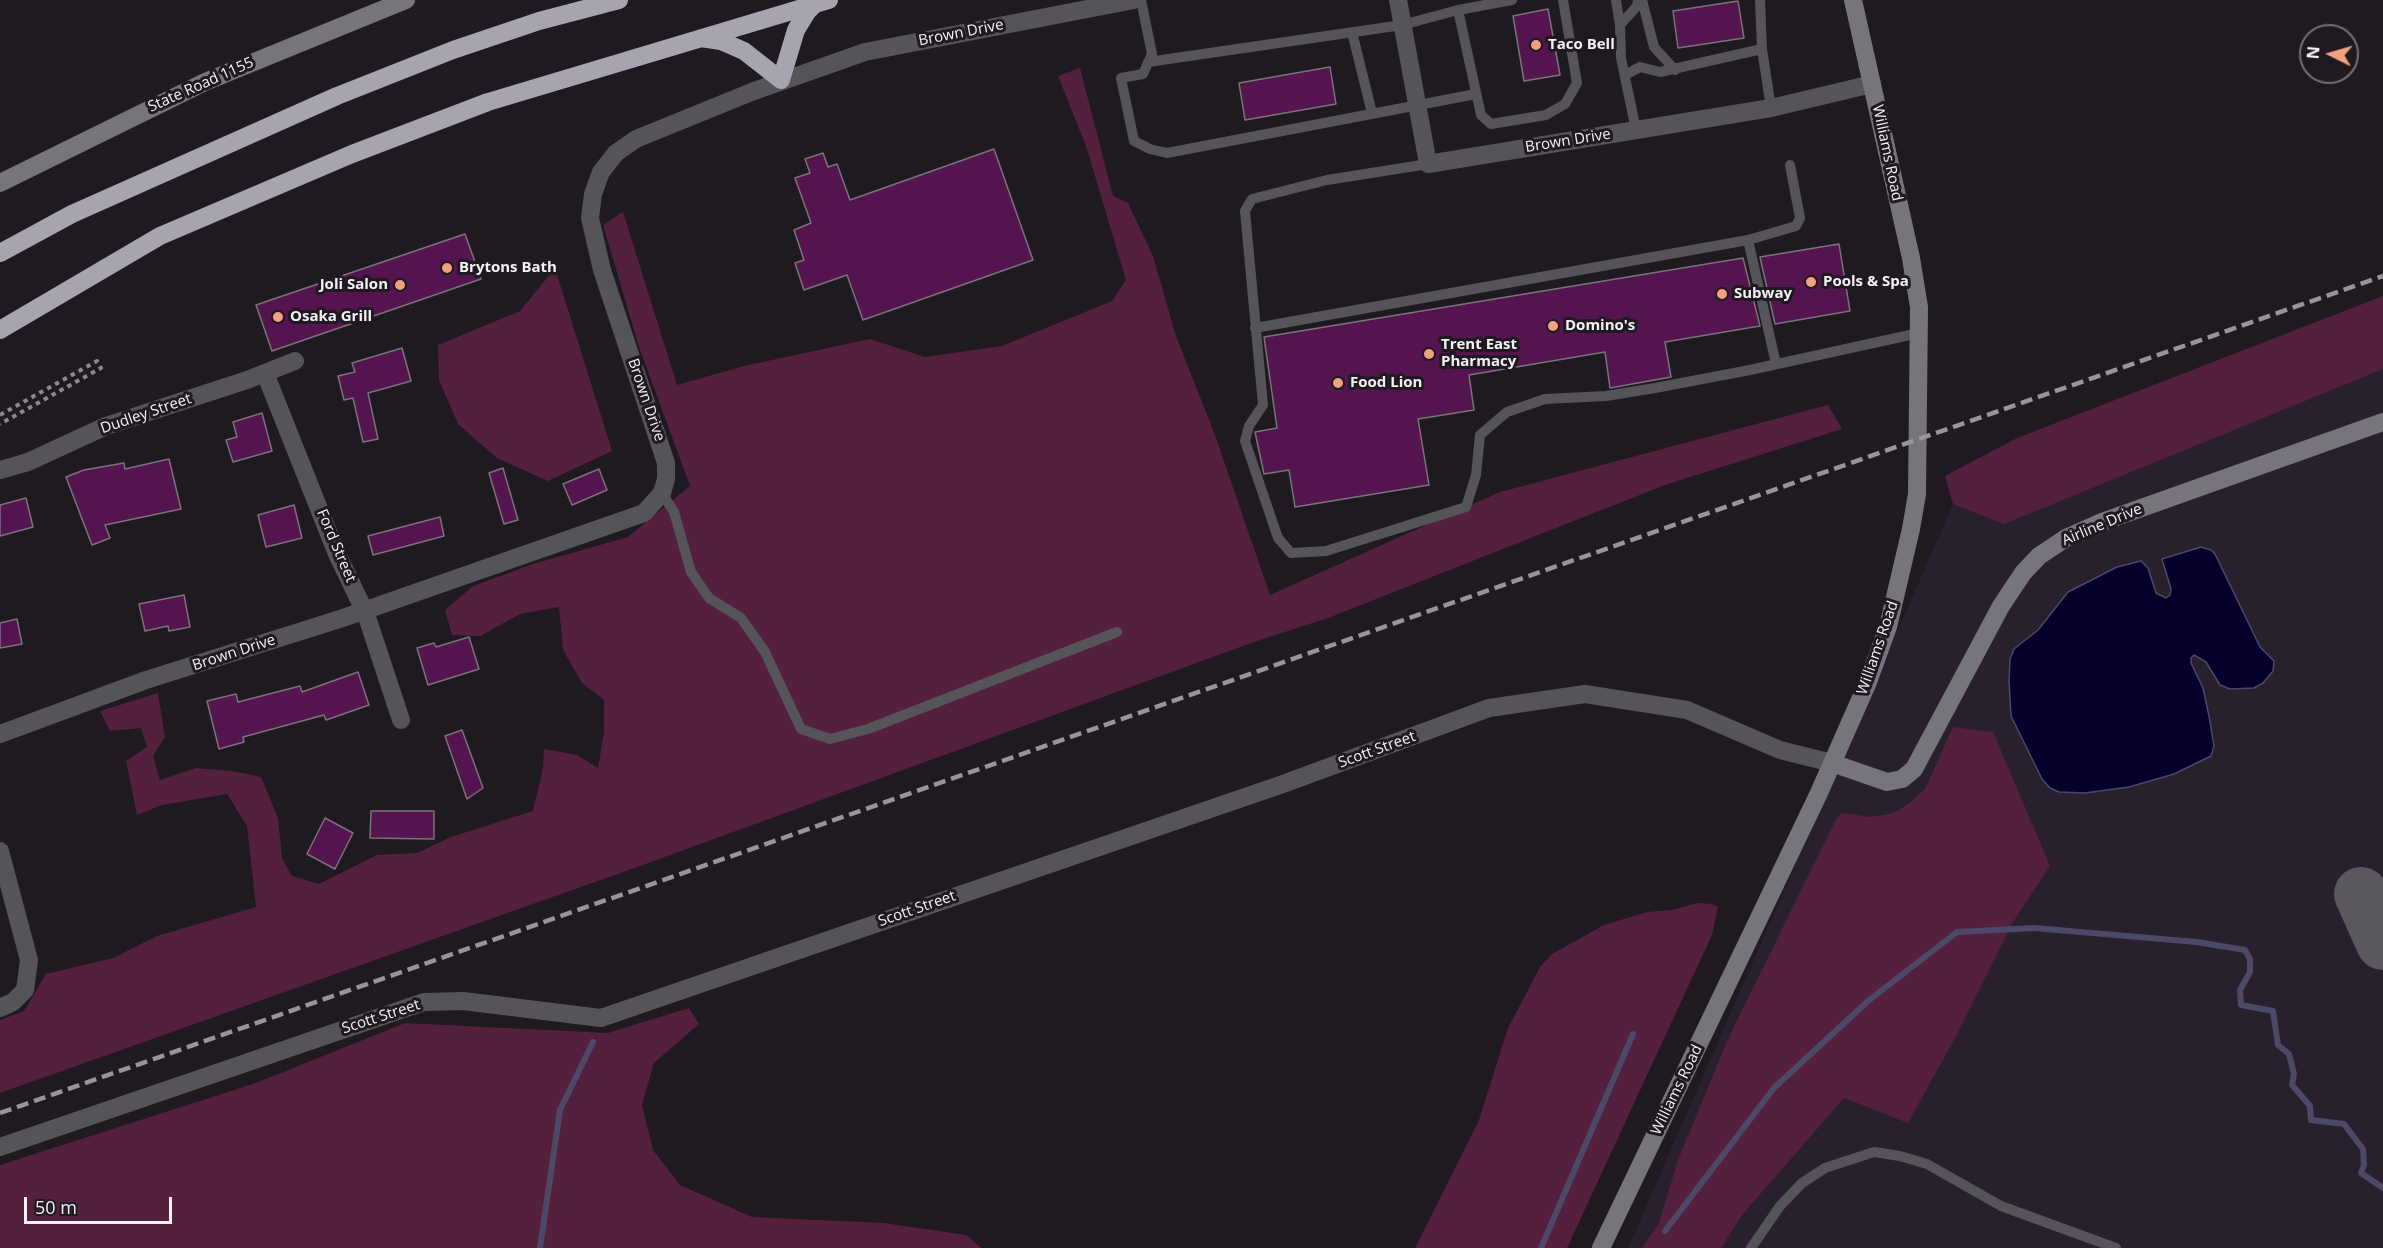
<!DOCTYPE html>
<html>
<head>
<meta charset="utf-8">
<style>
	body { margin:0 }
	#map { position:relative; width:2383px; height:1248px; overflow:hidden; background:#1e1a20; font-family:"Open Sans",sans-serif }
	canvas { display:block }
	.north { position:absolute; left:2299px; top:24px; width:60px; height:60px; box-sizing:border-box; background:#1e1a20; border:2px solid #747076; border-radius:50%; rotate:275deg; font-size:16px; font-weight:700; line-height:24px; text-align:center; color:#f4f1f6 }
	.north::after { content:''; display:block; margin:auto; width:21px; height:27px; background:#f2a07f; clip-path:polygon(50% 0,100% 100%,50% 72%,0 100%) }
	.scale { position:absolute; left:24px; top:1197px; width:148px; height:27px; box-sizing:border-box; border:3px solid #f4f1f6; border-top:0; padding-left:8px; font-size:18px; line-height:21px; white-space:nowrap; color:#f4f1f6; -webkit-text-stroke:4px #1e1a20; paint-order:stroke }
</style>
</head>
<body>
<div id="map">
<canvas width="2383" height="1248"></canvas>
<div class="north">N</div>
<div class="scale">50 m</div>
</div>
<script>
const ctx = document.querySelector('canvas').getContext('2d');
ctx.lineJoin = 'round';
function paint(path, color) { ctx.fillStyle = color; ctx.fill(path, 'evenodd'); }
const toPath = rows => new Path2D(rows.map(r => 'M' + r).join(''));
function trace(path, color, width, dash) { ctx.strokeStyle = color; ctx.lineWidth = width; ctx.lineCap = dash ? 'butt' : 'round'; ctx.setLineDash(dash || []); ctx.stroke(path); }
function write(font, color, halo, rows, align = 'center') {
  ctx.font = font + ' "Open Sans",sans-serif'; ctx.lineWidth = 6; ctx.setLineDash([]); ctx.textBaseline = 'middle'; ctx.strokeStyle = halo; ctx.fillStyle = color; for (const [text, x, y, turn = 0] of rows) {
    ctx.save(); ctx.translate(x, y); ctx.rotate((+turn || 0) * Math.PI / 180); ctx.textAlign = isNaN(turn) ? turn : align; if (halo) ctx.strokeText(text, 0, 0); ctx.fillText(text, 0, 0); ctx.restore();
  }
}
const built = toPath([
	[2383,351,2383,1248,1628,1248,1953,504]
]);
const green = toPath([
	[1080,68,1113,196,1128,203,1153,256,1176,336,1215,435,1270,595,1500,492,1828,405,1842,429,1665,485,1328,618,1254,642,640,866,0,1093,0,1020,24,1011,46,974,113,958,157,936,256,907,247,826,227,794,162,805,137,815,126,761,147,747,141,728,110,731,100,711,158,693,165,737,153,756,160,780,196,768,232,771,261,777,278,818,282,858,292,876,319,884,377,855,417,853,451,837,533,811,543,768,544,749,577,755,598,768,604,732,604,700,582,683,563,650,559,607,520,614,480,636,452,635,445,610,473,586,533,564,628,537,690,486,639,347,603,225,623,212,677,385,744,366,870,339,925,357,1002,346,1112,301,1126,280,1086,146,1058,76],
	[555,268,612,451,548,481,497,458,458,424,439,380,438,345,520,311],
	[2383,296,2383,369,2004,524,1953,504,1945,476,2017,438],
	[1953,727,1993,732,2050,866,2013,922,1956,1036,1908,1123,1844,1098,1742,1215,1721,1248,1642,1248,1659,1223,1678,1160,1728,1039,1836,819,1842,813,1871,817,1894,813,1911,802,1925,789],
	[1697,903,1712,904,1718,907,1712,935,1567,1248,1415,1248,1479,1120,1508,1028,1540,967,1552,954,1604,925,1647,912,1672,910],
	[689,1008,699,1024,654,1063,642,1105,653,1150,680,1185,752,1217,884,1223,966,1235,981,1248,0,1248,0,1165,256,1083,405,1023,608,1033]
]);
const water = toPath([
	[2201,547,2211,550,2215,554,2260,647,2274,661,2273,671,2263,683,2254,688,2230,689,2220,685,2206,662,2194,655,2191,658,2191,663,2203,688,2209,716,2214,746,2211,756,2174,774,2129,787,2085,793,2059,792,2050,788,2042,779,2011,716,2009,681,2010,659,2014,649,2038,630,2068,592,2117,567,2141,561,2148,568,2156,593,2166,598,2170,595,2171,589,2162,559,2201,547]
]);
const stream = toPath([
	[1665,1231,1774,1088,1868,1001,1957,932,2034,928,2197,942,2245,950,2250,959,2250,972,2240,990,2241,1005,2273,1011,2278,1045,2289,1054,2294,1074,2292,1085,2310,1106,2311,1120,2344,1124,2363,1149,2364,1165,2361,1173,2383,1188],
	[540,1248,560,1110,593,1042],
	[1541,1248,1633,1034]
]);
const taxiway = toPath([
	[2361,894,2383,943]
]);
const building = toPath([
	[1738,1,1744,38,1678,48,1673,11,1738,1],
	[1548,9,1560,75,1524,81,1513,16,1548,9],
	[1330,67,1336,104,1245,120,1239,83,1330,67],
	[994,149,1033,260,863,320,847,275,804,290,795,263,804,260,794,230,811,223,795,178,810,173,805,159,823,153,828,167,837,164,850,200,994,149],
	[465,234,481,279,272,351,256,305,465,234],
	[1839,244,1850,311,1775,324,1760,257,1839,244],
	[1743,258,1760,326,1665,342,1671,377,1610,388,1605,352,1469,375,1474,410,1418,419,1429,485,1295,507,1289,470,1264,474,1255,432,1277,428,1264,337,1743,258],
	[402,348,411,381,368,393,378,439,363,442,353,398,344,400,338,376,355,372,352,363,402,348],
	[262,413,272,451,233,462,226,440,237,437,233,422,262,413],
	[169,459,181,509,105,525,110,538,92,545,66,477,84,470,124,463,125,469,169,459],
	[503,468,518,520,504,524,489,473,503,468],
	[599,469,607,490,572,505,563,484,599,469],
	[26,498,33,527,0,536,0,505,26,498],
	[294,505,302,538,266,547,258,515,294,505],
	[440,517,444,536,373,555,368,536,440,517],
	[184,595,190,627,169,631,168,626,145,631,139,604,184,595],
	[17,619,22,644,0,648,0,623,17,619],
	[469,637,479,669,428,685,417,648,434,643,436,647,469,637],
	[358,672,369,705,326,720,324,715,243,737,244,742,219,749,207,701,236,694,238,702,300,686,302,692,358,672],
	[462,730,483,788,467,799,445,736,462,730],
	[371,811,434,811,434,839,370,838,371,811],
	[325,818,353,833,335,869,307,854,325,818]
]);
const path = toPath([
	[0,415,97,361,101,368,0,424]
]);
const lane = toPath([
	[1141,0,1152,54,1143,74,1121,78,1134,141,1150,149,1167,153,1476,94],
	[1512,0,1458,10,1481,115,1491,124,1546,115,1565,104,1577,83,1563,0],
	[1616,0,1620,25],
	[1642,0,1654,47,1675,70],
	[1760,0,1762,49,1771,108],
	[1352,32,1372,113],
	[1148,62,1402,25,1458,10],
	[1625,75,1640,67,1660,72,1762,49],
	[1636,130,1621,58,1620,25,1637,6,1638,0],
	[1428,164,1327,180,1252,199,1245,211,1263,405,1249,426,1245,441,1278,538,1291,553,1326,551,1466,507,1476,475,1480,435,1507,412,1545,399,1606,396,1655,388,1750,370,1919,333],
	[1255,328,1748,240],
	[1776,364,1748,240,1796,226,1800,218,1790,165],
	[662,493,674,512,691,572,709,598,741,618,765,652,801,729,830,739,868,729,1117,632],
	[1751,1248,1780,1206,1802,1183,1825,1168,1874,1152,1900,1156,1927,1164,2001,1206,2116,1248]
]);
const street = toPath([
	[1398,0,1428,164,1771,108,1872,84],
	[265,373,337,554,366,614,401,720],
	[0,470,28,462,106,426,247,380,295,361],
	[0,734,146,680,343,618,644,513,662,493,666,479,666,463,602,270,590,218,593,194,601,172,616,153,636,139,754,91,865,52,1134,0],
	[0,851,29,960,25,990,13,1002,0,1008],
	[0,1147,424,1002,463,1001,601,1018,1283,784,1489,708,1585,694,1687,710,1780,750,1832,763]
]);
const secondary = toPath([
	[0,183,205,82,406,0],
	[1832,763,1887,782,1902,779,1914,769,2001,606,2023,573,2039,556,2066,538,2102,522,2383,422],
	[1601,1248,1818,795,1868,682,1888,627,1911,529,1917,494,1919,307,1911,258,1853,0]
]);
const highway = toPath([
	[701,38,721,41,744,51,781,80,796,30,807,12,816,3],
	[0,253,72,214,337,96,453,50,539,21,619,0],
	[0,330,160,236,352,154,488,102,829,0]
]);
const rail = toPath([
	[0,1113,2383,276]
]);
const markers = [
	[1536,45,6,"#f2a07f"],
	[447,268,6,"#f2a07f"],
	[1811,282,6,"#f2a07f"],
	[400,285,6,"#f2a07f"],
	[1722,294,6,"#f2a07f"],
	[278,317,6,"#f2a07f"],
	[1553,326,6,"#f2a07f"],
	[1429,354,6,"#f2a07f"],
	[1338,383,6,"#f2a07f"]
];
const streetNames = [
	["Brown Drive",961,33,-11],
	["State Road 1155",201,85,-24],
	["Brown Drive",1568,141,-9],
	["Williams Road",1887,153,78],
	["Brown Drive",646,400,71],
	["Dudley Street",146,414,-19],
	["Airline Drive",2102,525,-23],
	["Ford Street",336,546,67],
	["Williams Road",1878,648,-71],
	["Brown Drive",234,653,-18],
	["Scott Street",1377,750,-20],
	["Scott Street",917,909,-19],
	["Scott Street",381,1017,-18],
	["Williams Road",1677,1090,-64]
];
const poiNames = [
	["Taco Bell",1548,45],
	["Brytons Bath",459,268],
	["Pools & Spa",1823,282],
	["Joli Salon",388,285,"right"],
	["Subway",1734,294],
	["Osaka Grill",290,317],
	["Domino's",1565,326],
	["Trent East",1441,345],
	["Pharmacy",1441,362],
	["Food Lion",1350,383]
];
paint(built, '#28212d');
paint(green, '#551f3e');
paint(water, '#04002b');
trace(water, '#4c4868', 1.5);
trace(stream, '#4c4868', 6);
trace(taxiway, '#5b585d', 54);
paint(building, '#531450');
trace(building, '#7a7379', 1.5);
trace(path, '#8b878d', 4, [4.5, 4.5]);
trace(lane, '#555458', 10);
trace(street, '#555458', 18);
trace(secondary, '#76757b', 18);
trace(highway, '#a6a4ae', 18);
trace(rail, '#98959a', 4.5, [12, 6]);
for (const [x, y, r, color] of markers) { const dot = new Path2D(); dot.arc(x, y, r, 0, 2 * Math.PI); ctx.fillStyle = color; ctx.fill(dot); trace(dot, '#1e1a20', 2); }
write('15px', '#f4f1f6', '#1e1a20', streetNames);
write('bold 15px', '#f4f1f6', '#1e1a20', poiNames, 'left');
</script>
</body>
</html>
